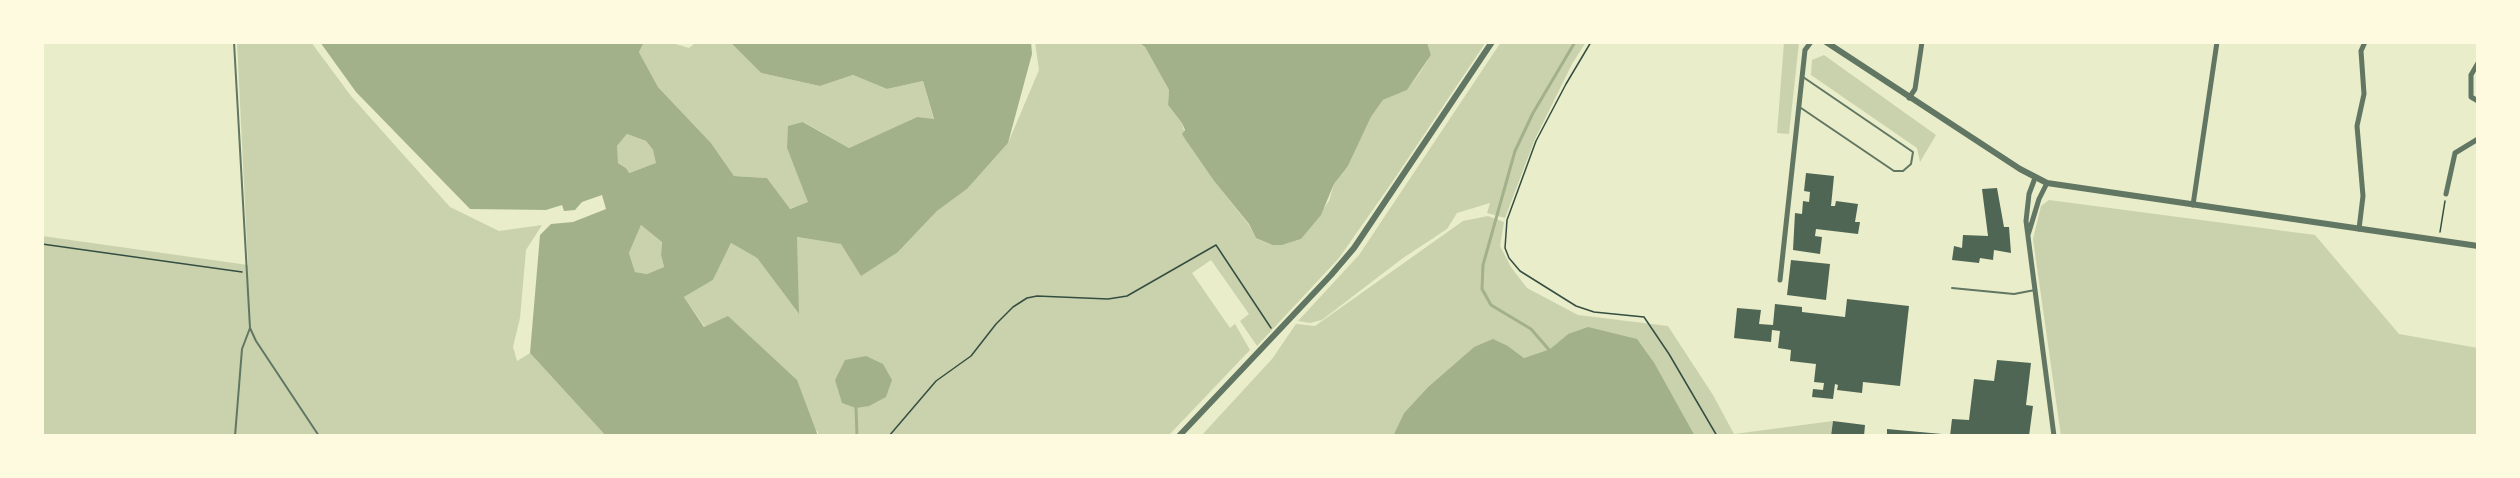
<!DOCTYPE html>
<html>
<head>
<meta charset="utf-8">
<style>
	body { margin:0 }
	#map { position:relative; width:2520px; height:478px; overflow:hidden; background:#e9edc9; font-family:Figtree,sans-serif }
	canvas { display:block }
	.frame { position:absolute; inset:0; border:44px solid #fefae0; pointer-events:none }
</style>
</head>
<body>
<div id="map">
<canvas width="2520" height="478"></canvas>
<div class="frame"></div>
</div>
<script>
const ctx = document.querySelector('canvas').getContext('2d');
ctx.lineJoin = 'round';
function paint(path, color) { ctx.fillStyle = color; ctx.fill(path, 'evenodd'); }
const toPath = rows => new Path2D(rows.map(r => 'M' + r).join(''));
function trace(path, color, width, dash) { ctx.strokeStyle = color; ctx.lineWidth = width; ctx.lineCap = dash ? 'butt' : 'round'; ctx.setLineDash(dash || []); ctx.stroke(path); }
const green = toPath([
	[237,42,311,42,351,96,450,207,499,231,542,225,526,250,520,318,513,347,517,361,530,353,606,436,42,436,42,236,248,265],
	[644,42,669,42,689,48,696,42,730,42,761,73,820,86,853,75,887,89,923,81,934,120,917,117,849,148,804,122,787,148,809,202,789,209,767,178,734,176,711,143,658,87,639,52],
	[1035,42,1138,42,1145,47,1169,90,1168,105,1182,123,1187,142,1214,181,1249,225,1256,238,1271,245,1281,245,1301,239,1329,201,1334,184,1348,166,1371,117,1383,100,1407,90,1421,71,1431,55,1427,42,1486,42,1395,178,1339,258,1257,346,1240,321,1249,314,1211,260,1192,273,1230,328,1235,324,1250,350,1168,436,818,436,818,432,705,327,684,297,713,280,731,243,757,258,798,313,796,237,898,252,937,211,967,189,1008,143,1039,70],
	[1501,42,1586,42,1572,64,1535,139,1505,218,1487,213,1490,203,1457,213,1447,229,1403,258,1322,320,1310,323,1298,321,1359,255],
	[1784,42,1799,42,1789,134,1777,133],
	[1824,55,1936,135,1920,162,1917,148,1811,75,1812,60],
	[627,134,646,141,653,150,657,163,628,173,626,168,617,162,617,146],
	[2049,200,2315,235,2399,334,2478,348,2478,436,2061,436,2033,239,2041,206],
	[1488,216,1504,222,1500,246,1511,267,1527,288,1578,315,1668,326,1713,395,1734,434,1833,421,1831,436,1695,436,1655,364,1568,334,1550,349,1524,358,1508,346,1474,347,1428,387,1404,413,1393,436,1201,436,1272,359,1296,324,1315,326,1463,221],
	[641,225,662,241,661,255,664,267,647,274,635,272,629,253]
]);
const water = toPath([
	[320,42,644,42,639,52,658,87,711,143,734,176,767,178,790,209,808,202,787,148,788,126,803,122,849,148,917,117,934,119,923,81,887,89,853,75,820,86,761,73,730,42,1031,42,1032,54,1008,143,967,189,937,211,898,252,861,276,841,244,797,237,799,314,757,258,731,243,713,280,684,297,704,327,728,316,797,380,818,436,606,436,530,353,540,235,551,224,573,222,606,209,602,195,582,202,575,210,564,211,562,205,546,210,470,209,356,92],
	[627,134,646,141,653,150,656,163,629,173,626,168,618,163,617,146],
	[641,225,662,242,661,255,664,267,647,274,635,272,629,253],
	[1138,42,1427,42,1431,55,1407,90,1383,100,1371,117,1348,166,1334,184,1321,215,1301,239,1282,245,1272,245,1256,238,1249,224,1214,181,1187,142,1182,134,1185,130,1182,123,1168,105,1169,90,1145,47],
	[1588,327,1637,339,1655,364,1695,436,1393,436,1404,413,1428,387,1474,347,1493,339,1508,346,1524,358,1550,349,1568,334],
	[866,356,883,364,892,380,886,397,869,406,856,408,842,403,835,380,845,360]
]);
const stream = toPath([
	[1551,352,1531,329,1491,305,1482,289,1483,265,1515,151,1533,113,1575,42],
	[856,408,857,436]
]);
const building = toPath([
	[1806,173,1834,176,1831,206,1835,206,1836,201,1858,204,1855,222,1860,222,1858,234,1816,229,1815,236,1822,237,1820,254,1793,250,1795,213,1802,214,1803,201,1809,202,1810,192,1804,191],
	[1997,188,2004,227,2009,227,2011,253,1994,250,1993,260,1980,258,1979,263,1952,260,1954,246,1962,248,1963,235,1988,236,1982,189],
	[1791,260,1830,264,1826,300,1787,295],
	[1847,299,1909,306,1900,386,1863,382,1862,393,1837,390,1838,385,1835,384,1833,399,1812,397,1813,389,1823,390,1824,383,1814,382,1816,364,1790,361,1791,350,1778,348,1780,331,1772,330,1771,342,1734,338,1737,308,1761,310,1759,324,1773,325,1775,304,1802,307,1802,312,1845,317],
	[1997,360,2031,363,2026,405,2033,406,2029,436,1950,436,1952,419,1969,420,1974,379,1994,381],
	[1833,421,1865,425,1864,436,1831,436],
	[1887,429,1942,434,1942,436,1887,436]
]);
const path = toPath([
	[1591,42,1566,84,1536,141,1507,220,1505,248,1509,258,1520,271,1576,306,1594,312,1644,317,1669,354,1717,436],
	[2440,232,2445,201],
	[42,244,242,272],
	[889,436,936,381,971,356,996,324,1013,307,1027,298,1037,296,1108,299,1127,296,1216,245,1271,328]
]);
const service = toPath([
	[234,42,250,328,256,341,319,436],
	[1801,108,1894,171,1903,171,1911,164,1913,152,1803,77],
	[1952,288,2014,294,2035,290],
	[235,436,242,349,250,328]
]);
const minor = toPath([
	[2478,63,2471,75,2471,97,2478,101],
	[1909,98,1915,89,1922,42],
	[2035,178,2029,194,2026,221,2054,436],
	[2446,194,2455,153,2478,139],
	[2193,205,2217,42],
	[2359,229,2363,196,2357,126,2364,94,2361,51,2365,42],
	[2028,235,2039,199,2047,183],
	[1780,280,1805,50,1811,42]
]);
const tertiary = toPath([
	[1826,42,2020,169,2047,183,2478,246],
	[1179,436,1331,275,1354,248,1492,42]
]);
paint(green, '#cad2ad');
paint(water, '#a3b18a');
trace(stream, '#a3b18a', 3);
paint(building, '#4f6655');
trace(path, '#344e41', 1.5);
trace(service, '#617663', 2);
trace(minor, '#617663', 5);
trace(tertiary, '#617663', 6);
</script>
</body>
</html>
